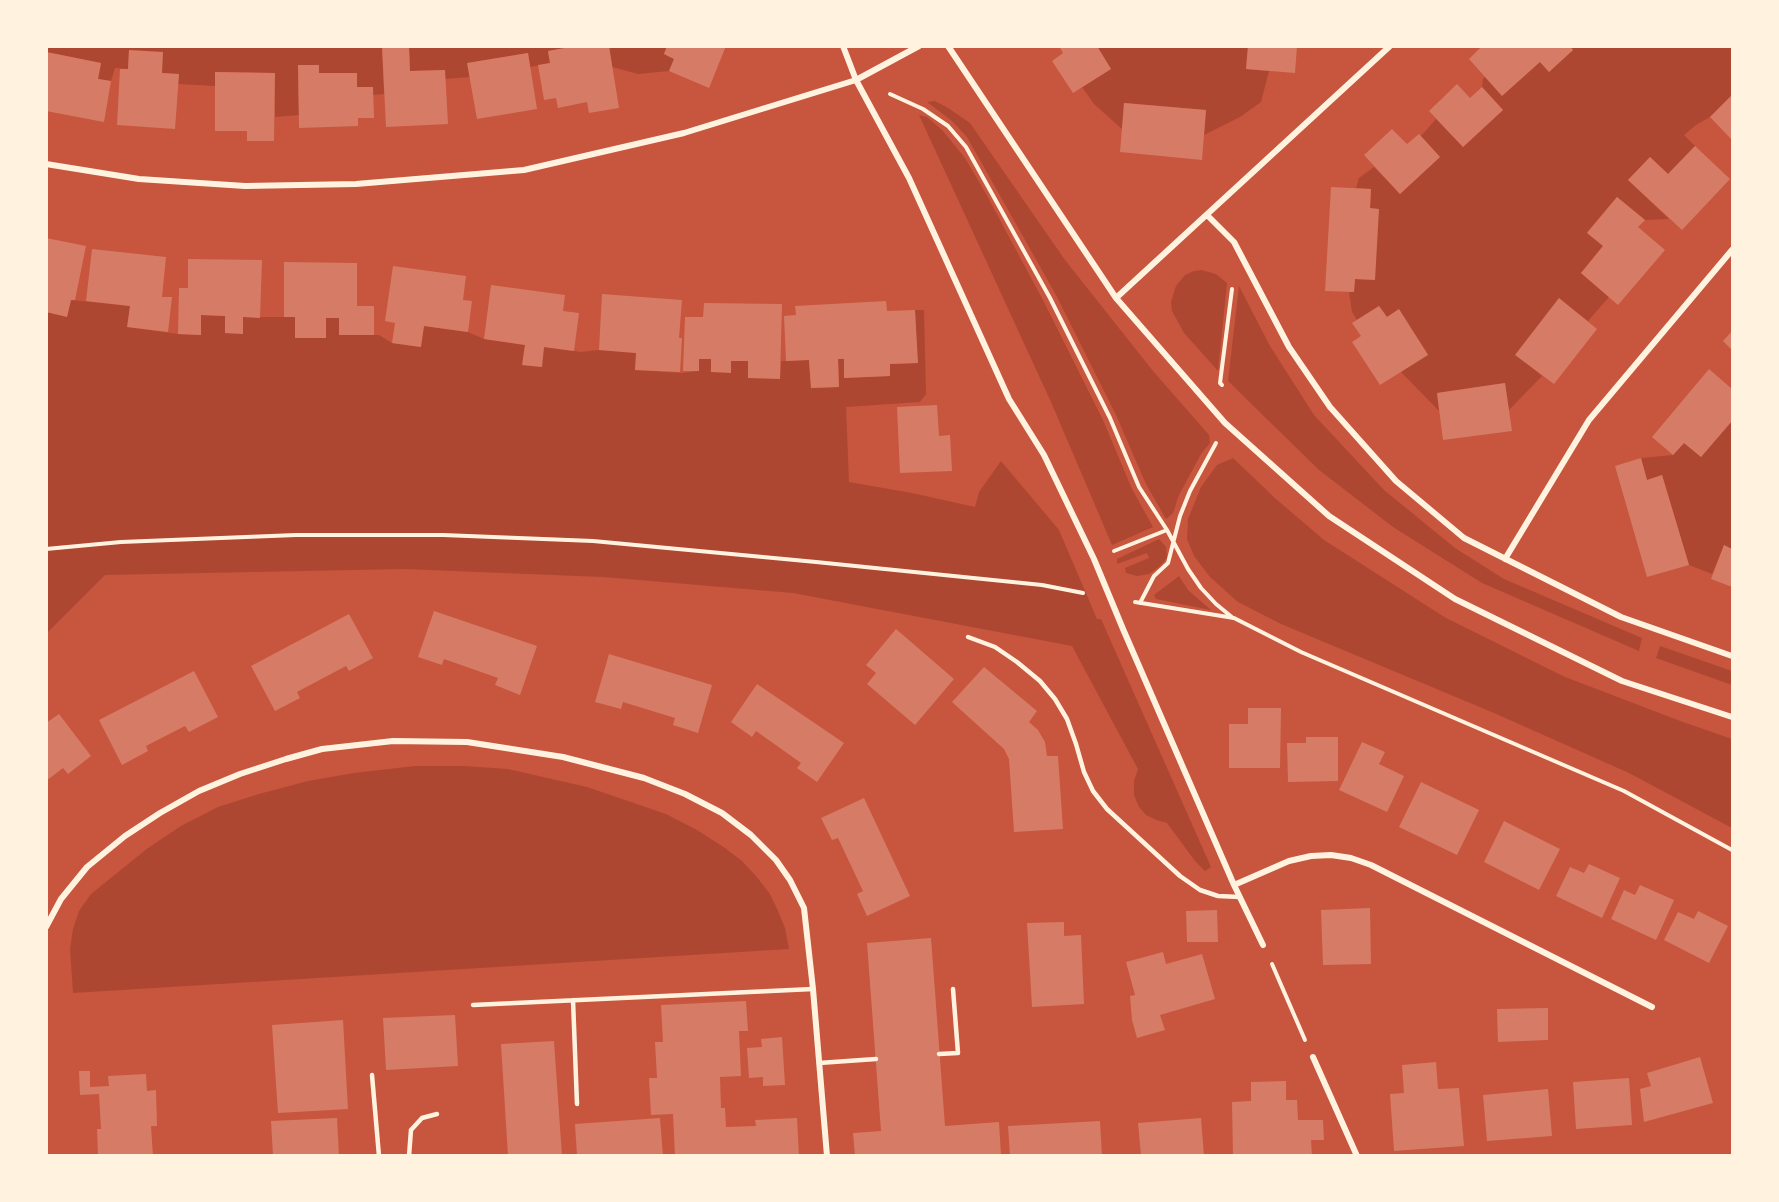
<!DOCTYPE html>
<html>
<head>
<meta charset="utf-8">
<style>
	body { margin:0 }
	#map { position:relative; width:1779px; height:1202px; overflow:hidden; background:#c8553d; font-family:Roboto,sans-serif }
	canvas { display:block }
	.frame { position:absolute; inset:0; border:48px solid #fff3e0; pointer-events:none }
</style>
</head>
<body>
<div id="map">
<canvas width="1779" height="1202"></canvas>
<div class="frame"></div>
</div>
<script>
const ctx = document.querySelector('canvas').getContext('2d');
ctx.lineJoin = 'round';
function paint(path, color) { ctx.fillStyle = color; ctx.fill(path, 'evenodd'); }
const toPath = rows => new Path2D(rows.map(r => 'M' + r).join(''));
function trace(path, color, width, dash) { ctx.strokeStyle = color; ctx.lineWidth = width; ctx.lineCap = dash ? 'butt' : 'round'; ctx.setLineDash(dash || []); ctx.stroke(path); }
const green = toPath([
	[46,47,382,47,384,94,373,95,373,87,357,87,356,73,319,73,319,65,298,65,299,115,275,117,274,73,215,72,215,86,178,84,179,74,162,73,129,50,128,69,115,68,111,81,98,79,101,63,47,52],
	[409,47,575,47,548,51,550,63,530,67,528,53,468,63,470,77,445,79,445,70,410,71],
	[609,47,667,47,664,54,674,59,669,71,638,74,612,67],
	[1097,47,1248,47,1246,69,1269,71,1261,102,1240,117,1204,135,1206,110,1125,103,1122,129,1094,104,1082,87,1111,69],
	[1570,47,1732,47,1732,95,1710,117,1696,125,1684,135,1695,146,1668,174,1650,157,1628,180,1669,219,1645,220,1617,197,1587,232,1603,246,1581,273,1609,297,1588,321,1559,299,1516,354,1542,376,1509,410,1505,383,1437,393,1439,411,1401,372,1428,354,1399,310,1387,317,1379,306,1357,320,1352,312,1349,292,1354,292,1355,279,1374,280,1370,208,1371,189,1356,188,1359,178,1374,167,1400,194,1440,157,1421,136,1436,119,1463,147,1503,110,1482,87,1483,79,1485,77,1540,62,1549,72,1573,50],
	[935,101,948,108,970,123,1065,260,1153,371,1209,435,1210,443,1201,454,1179,495,1173,513,1166,519,1146,484,1116,415,1056,295,967,137,952,121,927,102],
	[919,115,927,117,943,131,965,158,985,192,1044,302,1103,420,1132,489,1153,527,1112,545,1051,402],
	[1201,270,1216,274,1227,283,1218,371,1184,333,1172,311,1171,302,1176,286,1185,275,1194,271],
	[1239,286,1270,346,1314,415,1384,490,1455,548,1504,579,1642,638,1639,651,1482,583,1393,527,1319,470,1228,381],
	[71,300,130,306,128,327,178,334,201,335,201,315,225,316,225,333,243,334,243,317,295,317,296,338,326,338,326,318,339,318,339,335,379,335,392,343,420,347,424,326,468,332,484,339,525,345,523,365,541,367,544,347,581,352,599,350,636,353,636,370,682,373,698,371,699,359,711,359,731,373,731,361,748,361,748,378,780,378,781,361,809,360,811,388,839,387,838,359,844,359,845,378,890,376,890,364,917,363,915,310,924,310,926,394,920,402,846,407,849,482,912,493,975,507,979,492,1001,461,1059,530,1097,619,1101,619,1211,867,1205,871,1195,861,1167,823,1156,820,1146,815,1139,807,1134,795,1134,781,1138,769,1072,646,793,593,603,577,404,569,105,575,47,633,47,312,67,316],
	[1732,421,1732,549,1724,546,1712,574,1689,565,1662,475,1647,480,1641,458,1673,455,1684,443,1701,457],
	[1233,458,1276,499,1324,540,1446,618,1565,677,1683,722,1732,739,1732,828,1629,773,1494,713,1281,624,1238,602,1210,577,1194,556,1187,539,1188,519,1201,487,1217,465],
	[1159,539,1166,547,1167,558,1159,567,1149,574,1137,576,1126,573,1125,568,1149,558,1147,553,1117,564,1117,559],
	[1179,576,1188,590,1211,610,1156,599,1154,595],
	[1660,646,1732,671,1732,685,1656,658],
	[415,766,464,766,508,769,587,787,666,814,697,830,725,848,742,861,756,876,770,894,778,911,785,928,789,949,73,993,70,949,73,929,79,911,91,894,148,848,181,826,218,807,259,794,308,781,354,773]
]);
const building = toPath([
	[382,46,409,46,410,71,445,70,448,124,386,127],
	[575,46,609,46,619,108,589,113,587,102,558,108,556,98,544,100,538,65,550,63,548,51],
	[667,46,726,46,709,88,669,71,674,59,664,54],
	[1059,46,1097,46,1111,69,1073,93,1052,61,1063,53],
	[1248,46,1297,46,1295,73,1246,69],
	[1482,46,1570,46,1573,50,1549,72,1540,62,1502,96,1469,59],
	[129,50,163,52,162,73,179,74,175,129,117,125,120,69,128,69],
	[46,52,101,63,98,79,111,81,104,122,46,111],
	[528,53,537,109,477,119,467,63],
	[298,65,319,65,319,73,357,73,357,87,373,87,374,118,358,118,358,126,299,128],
	[215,72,275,73,274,141,247,141,247,131,215,131],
	[1457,84,1470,98,1482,87,1503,110,1463,147,1429,111],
	[1732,95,1732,140,1710,117],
	[1124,103,1206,110,1202,160,1120,152],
	[1392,129,1407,144,1419,134,1440,157,1400,194,1364,155],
	[1695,146,1730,179,1682,230,1628,180,1650,157,1668,174],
	[1331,187,1371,189,1370,208,1379,209,1375,280,1355,279,1354,292,1325,291],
	[1617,197,1645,220,1638,227,1665,250,1618,305,1581,273,1603,246,1587,233],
	[46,238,86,246,75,300,71,300,67,317,46,312],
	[92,249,166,257,162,297,172,297,168,332,127,327,130,306,86,301],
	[188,259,262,260,260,318,243,317,243,334,225,333,225,316,201,315,201,335,178,334,179,288,188,288],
	[284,262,357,263,357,306,374,306,374,335,339,335,339,318,326,318,326,338,295,338,295,317,284,317],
	[393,266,466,276,463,300,472,301,468,332,424,326,421,347,392,343,395,323,385,321],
	[491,285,565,295,563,311,579,313,574,351,544,347,542,367,522,365,525,345,484,339],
	[602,294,682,300,679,338,682,338,680,372,635,370,636,353,599,350],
	[1559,298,1597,329,1554,384,1515,355],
	[886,301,887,311,915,310,918,363,890,364,890,376,844,378,844,359,838,359,839,387,811,388,809,360,786,361,784,316,796,315,795,306],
	[704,303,782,304,780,379,748,378,748,361,731,361,731,373,711,372,711,359,699,359,699,371,683,371,685,317,703,317],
	[1379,306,1387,317,1399,309,1428,355,1380,385,1352,342,1361,336,1352,323],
	[1732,331,1732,350,1723,341],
	[1709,369,1732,389,1732,421,1701,457,1684,443,1673,455,1652,437],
	[1505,383,1512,431,1443,440,1437,393],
	[937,405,939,436,950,435,952,471,900,473,897,407],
	[1641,458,1647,480,1662,475,1689,565,1647,577,1615,466],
	[1724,545,1732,549,1732,587,1711,579],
	[434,611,537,646,520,695,495,685,498,678,444,659,442,665,418,657],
	[349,614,373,658,349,671,346,666,297,692,300,698,275,711,251,666],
	[896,629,954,679,915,725,867,684,876,673,866,665],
	[609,654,712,685,698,733,673,725,675,718,623,702,621,709,595,702],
	[984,667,1037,711,1029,722,1038,730,1045,742,1047,756,1058,756,1063,829,1014,832,1009,759,1004,749,952,702],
	[194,671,218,717,189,732,185,726,146,746,148,751,122,765,99,720],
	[757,684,844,743,817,782,797,768,801,763,756,731,752,737,731,722],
	[1248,708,1281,708,1280,768,1229,768,1229,724,1248,724],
	[59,714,91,756,68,774,63,768,46,781,46,723],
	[1306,737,1338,737,1338,781,1288,782,1287,743,1306,743],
	[1362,742,1385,752,1379,764,1404,776,1387,812,1339,790],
	[1421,782,1479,810,1457,855,1399,827],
	[864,798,910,896,867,916,857,894,863,891,838,838,832,840,821,818],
	[1504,821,1560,849,1539,890,1484,862],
	[1589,864,1620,878,1602,918,1556,896,1570,867,1584,873],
	[1640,885,1674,900,1656,940,1611,919,1624,890,1635,895],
	[1370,908,1371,964,1323,965,1321,910],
	[1217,910,1218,942,1187,942,1186,911],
	[1698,911,1728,926,1709,963,1664,940,1678,912,1694,919],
	[1064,922,1064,936,1081,935,1084,1004,1032,1007,1027,923],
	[931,938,945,1126,999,1122,1001,1156,855,1156,853,1133,881,1131,867,943],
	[1163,952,1166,964,1202,954,1215,999,1160,1015,1165,1030,1137,1038,1132,1020,1130,996,1135,995,1126,962],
	[746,1001,748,1031,739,1031,741,1076,720,1077,721,1108,725,1108,726,1127,756,1126,755,1120,797,1118,799,1156,675,1156,673,1114,651,1115,649,1078,657,1078,655,1042,663,1042,661,1005],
	[1548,1008,1548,1040,1498,1042,1497,1009],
	[455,1015,458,1066,386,1070,383,1018],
	[343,1020,348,1109,278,1113,272,1025],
	[782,1037,785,1085,763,1086,763,1077,749,1078,747,1048,762,1047,761,1039],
	[554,1041,562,1156,508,1156,501,1044],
	[1700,1057,1713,1103,1644,1122,1640,1089,1651,1086,1647,1073],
	[1436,1062,1438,1089,1459,1088,1464,1146,1394,1151,1390,1094,1404,1093,1402,1065],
	[79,1071,90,1071,90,1087,109,1086,108,1076,146,1074,147,1091,156,1090,157,1126,151,1126,153,1156,98,1156,97,1129,101,1129,99,1094,80,1095],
	[1629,1078,1632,1125,1576,1129,1573,1082],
	[1286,1081,1286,1100,1297,1100,1298,1120,1323,1120,1324,1140,1311,1140,1312,1156,1233,1156,1232,1102,1251,1101,1251,1082],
	[1548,1089,1552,1136,1487,1141,1483,1095],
	[337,1118,339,1156,273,1156,271,1121],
	[660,1118,663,1156,577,1156,575,1124],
	[1201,1118,1204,1156,1141,1156,1138,1123],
	[1100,1121,1102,1156,1010,1156,1008,1126]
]);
const path = toPath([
	[890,94,923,109,948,126,966,147,1050,298,1110,418,1139,487,1167,530,1188,569,1201,588,1216,604,1233,618],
	[1222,385,1220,383,1232,289],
	[46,549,121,542,296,535,443,535,593,541,816,562,1042,585,1083,593],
	[1114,551,1167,530],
	[1135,602,1234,618,1301,652,1624,791,1732,850],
	[1140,603,1154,576,1168,563,1180,516,1190,491,1216,443],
	[1272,964,1305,1040]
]);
const service = toPath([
	[968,637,995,647,1017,662,1040,681,1055,699,1067,719,1076,744,1084,772,1093,791,1107,809,1180,876,1200,890,1218,896,1240,897],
	[573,1000,577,1104],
	[473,1005,813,989],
	[939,1054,958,1053,953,989],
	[819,1063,876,1059],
	[372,1075,379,1156],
	[409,1156,411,1130,422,1118,437,1114]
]);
const minor = toPath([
	[843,46,856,80,909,178,1009,399,1044,455,1094,559,1123,629,1234,885,1263,945],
	[948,46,1116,298,1225,423,1329,516,1455,599,1622,681,1732,717],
	[46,164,139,179,245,186,356,184,524,170,684,133,856,80,919,46],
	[1207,215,1234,242,1289,347,1330,407,1396,481,1464,538,1621,617,1732,656],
	[1116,298,1390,46],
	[1505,559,1589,420,1732,250],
	[1234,885,1289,861,1311,856,1331,855,1351,858,1371,865,1652,1007],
	[46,927,61,899,87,867,125,836,160,813,199,791,240,774,286,759,322,749,393,741,467,742,563,757,644,778,685,794,722,813,751,835,776,860,790,880,804,908,813,989,827,1156],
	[1313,1057,1357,1156]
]);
paint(green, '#ae4732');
paint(building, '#d67c66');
trace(path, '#fff3e0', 4);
trace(service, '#fff3e0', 4.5);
trace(minor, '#fff3e0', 6);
</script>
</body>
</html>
